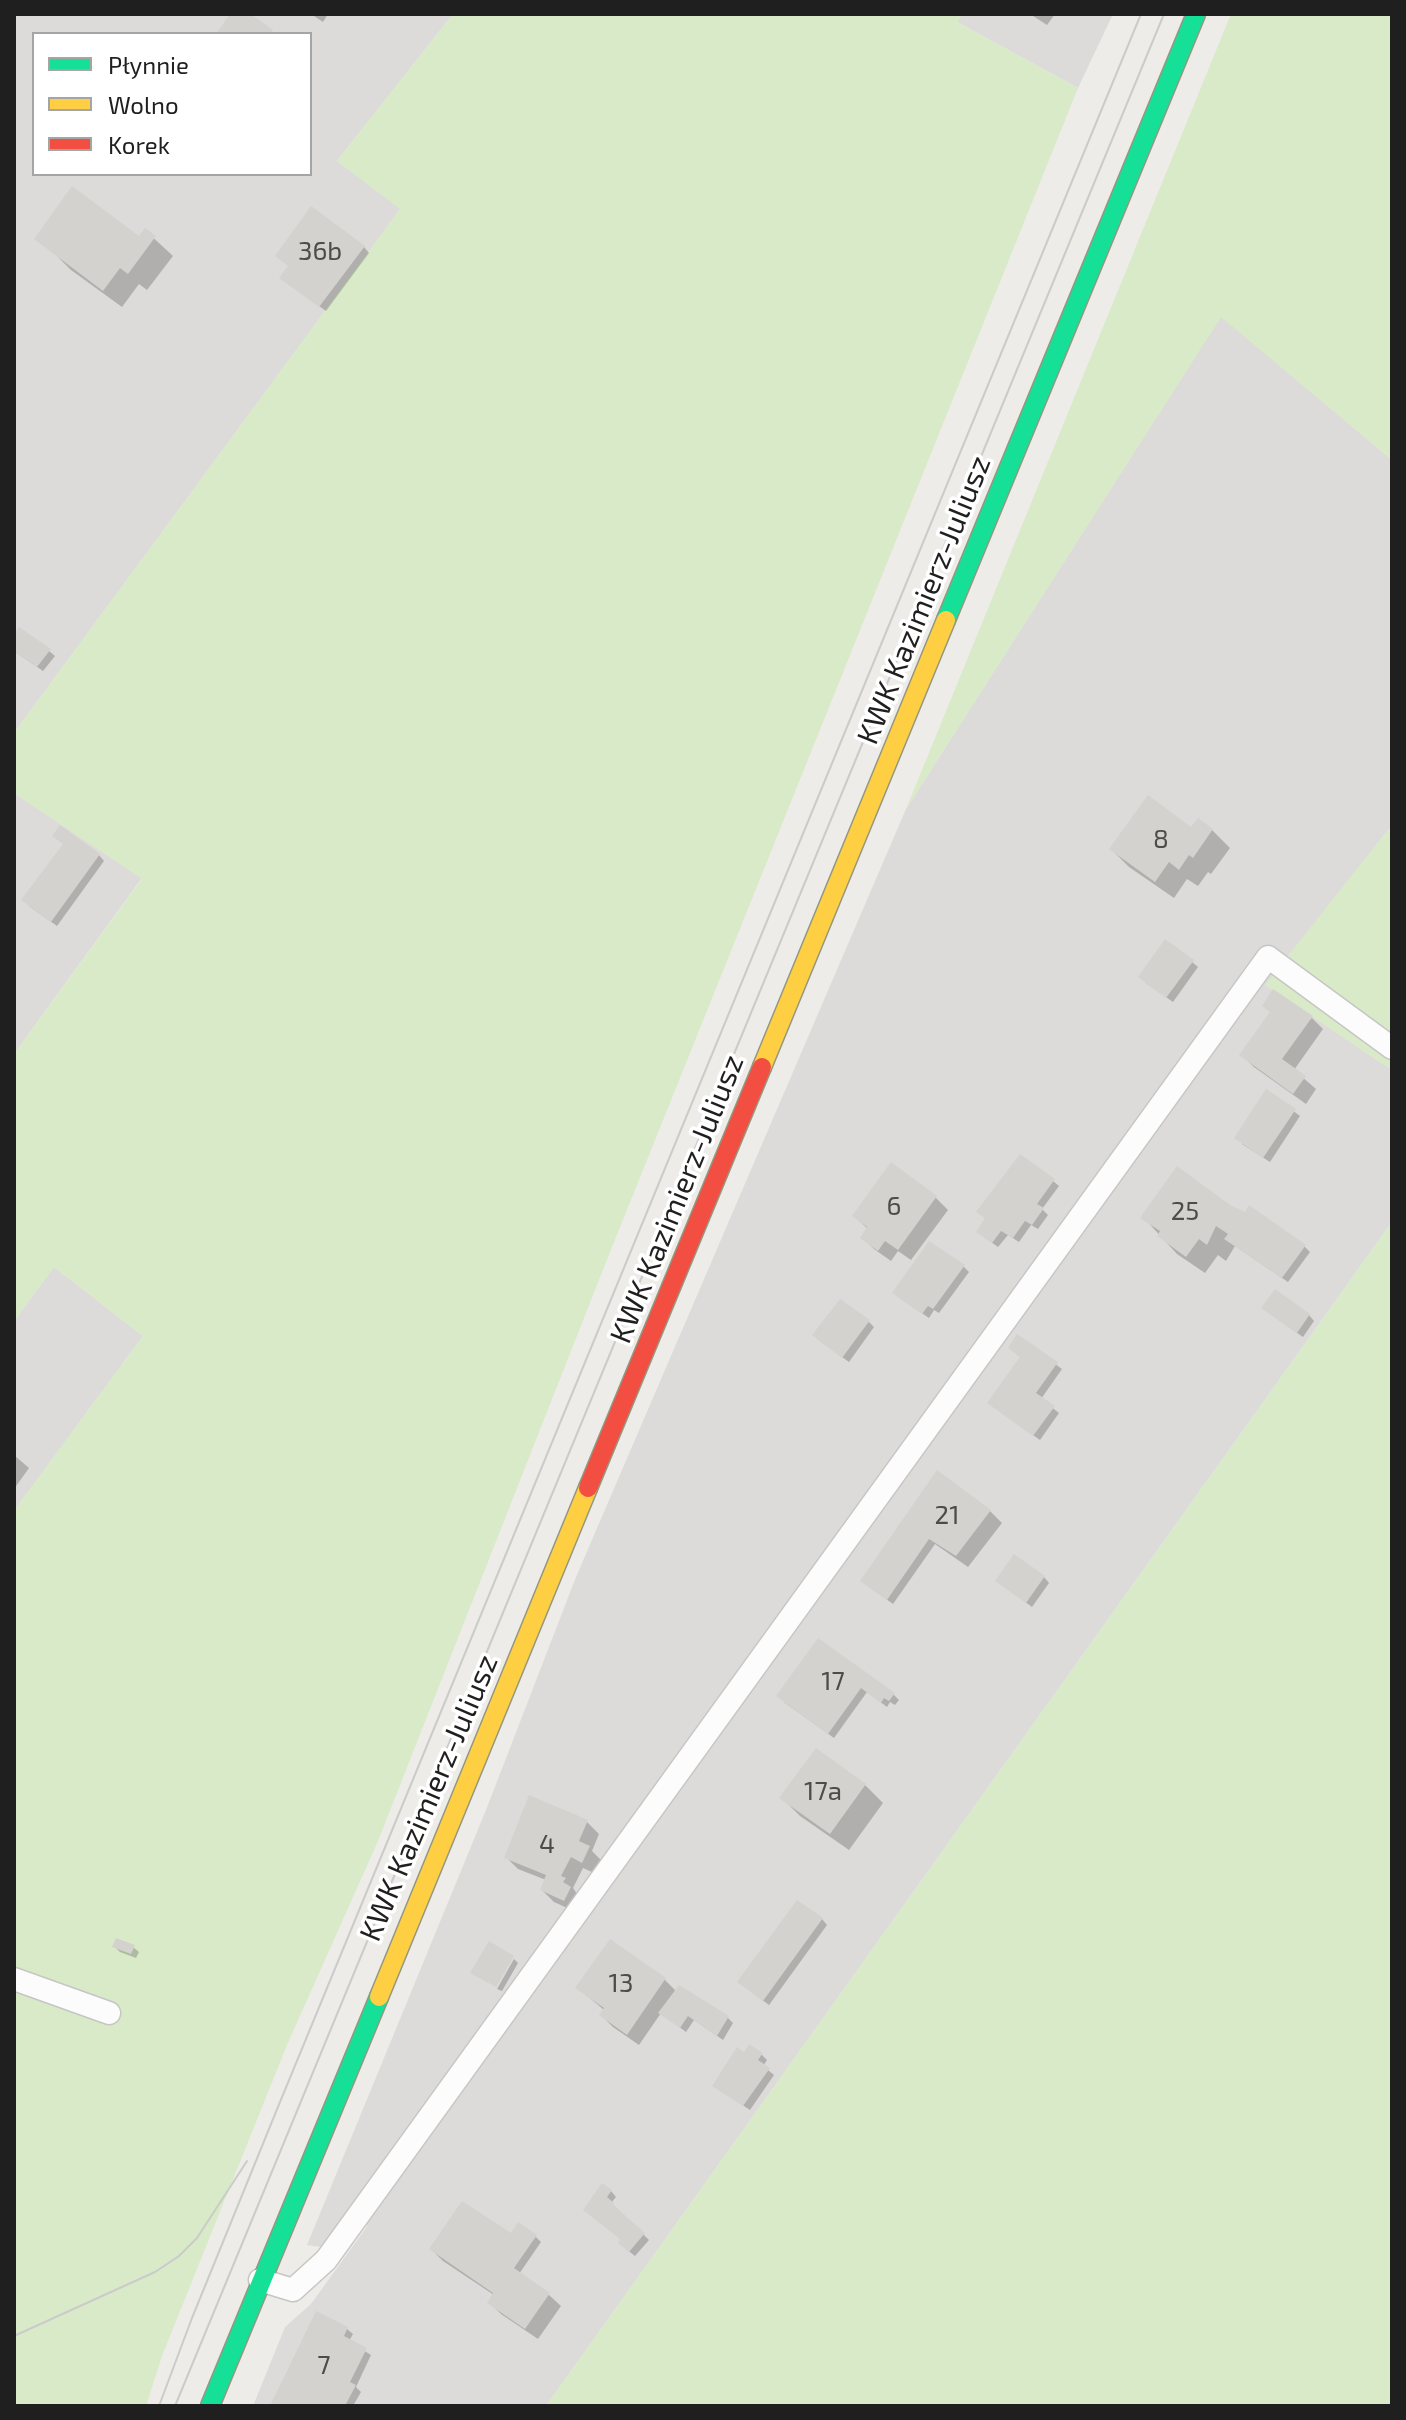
<!DOCTYPE html>
<html>
<head>
<meta charset="utf-8">
<style>
	body { margin:0 }
	#map { position:relative; width:1406px; height:2420px; overflow:hidden; background:#edece8; font-family:"Exo 2",sans-serif }
	canvas { display:block }
	.frame { position:absolute; inset:0; border:16px solid #1f1f1f; pointer-events:none }
	.legend { position:absolute; left:32px; top:32px; width:280px; height:144px; box-sizing:border-box; background:#fff; border:2px solid #a5a5a5; margin:0; padding:10px 14px; list-style:none; font-size:24px; color:#1f1f1f }
	.legend li { display:flex; align-items:center; gap:16px; height:40px }
	.legend b { width:40px; border:2px solid #a5a5a5 }
</style>
</head>
<body>
<div id="map">
<canvas width="1406" height="2420"></canvas>
<div class="frame"></div>
<ul class="legend">
<li><b style="height:10px;background:#16e098"></b>Płynnie</li>
<li><b style="height:10px;background:#ffcf43"></b>Wolno</li>
<li><b style="height:10px;background:#f24e42"></b>Korek</li>
</ul>
</div>
<script>
const ctx = document.querySelector('canvas').getContext('2d');
ctx.lineJoin = 'round';
function paint(path, color) { ctx.fillStyle = color; ctx.fill(path, 'evenodd'); }
const toPath = rows => new Path2D(rows.map(r => 'M' + r).join(''));
function trace(path, color, width, dash) { ctx.strokeStyle = color; ctx.lineWidth = width; ctx.lineCap = dash ? 'butt' : 'round'; ctx.setLineDash(dash || []); ctx.stroke(path); }
function write(font, color, halo, rows, align = 'center') {
  ctx.font = font + ' "Exo 2",sans-serif'; ctx.lineWidth = 7; ctx.setLineDash([]); ctx.textBaseline = 'middle'; ctx.strokeStyle = halo; ctx.fillStyle = color; for (const [text, x, y, turn = 0] of rows) {
    ctx.save(); ctx.translate(x, y); ctx.rotate((+turn || 0) * Math.PI / 180); ctx.textAlign = isNaN(turn) ? turn : align; if (halo) ctx.strokeText(text, 0, 0); ctx.fillText(text, 0, 0); ctx.restore();
  }
}
const residential = toPath([
	[14,14,453,14,337,161,401,208,14,733],
	[34,34,310,34,310,174,34,174],
	[962,14,1113,14,1078,88,957,22],
	[1221,316,1392,460,1392,825,1266,985,1392,1070,1392,1222,546,2406,253,2406,285,2327,311,2304,368,2225,321,2247,307,2245,486,1810,576,1577,906,809],
	[14,793,142,878,14,1054],
	[54,1267,143,1336,14,1511,14,1321]
]);
const grass = toPath([
	[453,14,962,14,957,22,1078,88,608,1257,378,1841,287,2045,162,2356,146,2406,14,2406,14,1511,143,1336,54,1267,14,1321,14,1054,142,879,14,793,14,733,400,209,337,161],
	[1231,14,1392,14,1392,460,1221,317,906,809],
	[1392,825,1392,1070,1265,985],
	[1392,1222,1392,2406,546,2406]
]);
const shadow = toPath([
	[311,14,328,14,323,22],
	[1030,14,1055,14,1047,25],
	[146,231,173,256,147,290,139,284,122,307,71,270,57,256,140,239],
	[364,247,369,253,326,311,287,283,290,266],
	[14,637,49,651,55,656,43,671,14,651],
	[1192,829,1212,830,1230,848,1211,874,1208,872,1198,886,1187,879,1174,898,1129,867,1111,849],
	[99,855,104,861,57,926,29,906],
	[1192,962,1198,967,1173,1002,1146,983],
	[1312,1018,1323,1029,1294,1070,1316,1089,1306,1104,1254,1067,1242,1055],
	[1267,1091,1300,1116,1270,1162,1242,1144],
	[891,1165,936,1198,948,1210,911,1260,898,1251,891,1261,874,1249,862,1237,868,1229,854,1216],
	[1053,1181,1059,1186,1042,1209,1048,1215,1038,1229,1031,1225,1019,1242,1008,1235,998,1247,984,1237,987,1219],
	[1229,1207,1305,1247,1310,1252,1288,1282,1235,1246,1226,1261,1218,1255,1205,1273,1177,1254,1143,1217],
	[963,1266,969,1272,939,1313,934,1310,929,1318,900,1298],
	[1269,1313,1309,1315,1314,1321,1303,1337],
	[869,1322,874,1327,849,1362,820,1341],
	[1018,1336,1062,1369,1041,1399,1059,1413,1040,1440,995,1408,1022,1357],
	[14,1455,29,1468,14,1489],
	[990,1511,1002,1523,968,1567,935,1544,893,1604,868,1586,905,1520],
	[1044,1577,1049,1583,1032,1607,997,1581],
	[818,1641,894,1695,899,1700,895,1705,890,1702,887,1707,867,1692,834,1738,784,1702],
	[865,1785,883,1803,849,1850,800,1816,782,1798],
	[530,1797,587,1822,599,1834,592,1851,601,1860,594,1873,583,1868,573,1888,582,1901,576,1912,554,1902,542,1890,546,1880,518,1869,506,1857],
	[822,1919,827,1925,769,2005,745,1987],
	[114,1946,133,1947,139,1952,136,1958,120,1952],
	[514,1959,518,1963,502,1991,497,1989],
	[664,1979,677,1992,728,2018,733,2023,723,2040,694,2020,686,2032,661,2013,639,2045,613,2027,601,2015,604,2010,578,1988],
	[744,2054,761,2054,767,2060,763,2066,774,2075,750,2110,714,2086],
	[611,2191,616,2197,611,2203,649,2240,635,2256,626,2249,622,2240,591,2215],
	[512,2236,536,2237,541,2242,519,2274,549,2295,561,2306,538,2339,501,2314,489,2302,494,2295,443,2261,431,2249],
	[317,2313,347,2329,353,2334,349,2341,371,2355,356,2387,361,2392,353,2406,272,2406]
]);
const building = toPath([
	[230,14,251,14,273,30,270,34,216,34],
	[72,186,139,236,145,228,156,236,128,274,120,268,103,291,34,239],
	[311,206,365,246,319,307,279,278,288,266,275,256],
	[19,627,51,649,37,667,14,651,14,634],
	[1148,795,1191,827,1198,818,1213,829,1193,858,1189,855,1179,870,1169,862,1155,882,1109,849],
	[60,825,100,854,51,922,21,900,63,844,52,836],
	[1165,939,1194,960,1166,998,1138,977],
	[1273,989,1313,1016,1282,1059,1306,1076,1293,1094,1239,1055,1270,1012,1262,1006],
	[1266,1089,1296,1109,1263,1158,1234,1138],
	[1020,1154,1055,1179,1037,1204,1044,1208,1032,1225,1025,1221,1013,1238,1001,1231,992,1243,976,1232,985,1218,976,1212],
	[891,1162,937,1196,898,1250,885,1241,878,1251,860,1238,867,1227,852,1216],
	[1177,1166,1230,1205,1245,1212,1249,1205,1306,1245,1282,1278,1224,1239,1228,1234,1216,1226,1207,1245,1199,1239,1186,1257,1157,1236,1160,1231,1140,1218],
	[929,1241,965,1265,933,1309,928,1306,922,1314,892,1293],
	[1275,1289,1310,1314,1297,1333,1261,1308],
	[840,1299,870,1320,842,1358,812,1335],
	[1017,1334,1058,1362,1036,1393,1055,1406,1033,1436,987,1403,1020,1357,1008,1348],
	[937,1470,991,1510,956,1556,929,1539,887,1600,860,1581],
	[1014,1554,1045,1576,1026,1603,995,1581],
	[818,1638,895,1693,889,1701,884,1698,881,1703,861,1688,828,1734,776,1696],
	[816,1748,866,1784,830,1834,779,1798],
	[529,1795,588,1820,579,1841,590,1846,582,1863,571,1857,561,1876,566,1878,563,1882,571,1887,564,1901,540,1890,546,1875,504,1858],
	[797,1900,823,1918,763,2001,737,1982],
	[116,1938,135,1945,131,1954,112,1947],
	[610,1939,666,1978,627,2035,599,2015,604,2008,575,1988],
	[489,1941,514,1956,496,1987,470,1973],
	[679,1985,729,2016,717,2036,688,2016,680,2028,658,2013],
	[749,2044,763,2053,758,2060,770,2068,743,2106,712,2086,737,2047,744,2052],
	[602,2183,612,2190,607,2197,614,2203,613,2205,645,2233,629,2252,618,2243,620,2239,583,2210],
	[462,2201,511,2233,518,2222,537,2235,514,2268,550,2293,525,2329,487,2303,493,2293,429,2249],
	[316,2311,348,2327,344,2336,367,2348,350,2382,356,2385,345,2406,270,2406]
]);
const lane = toPath([
	[14,1979,109,2013],
	[260,2280,293,2290,326,2260,1268,957,1392,1048]
]);
const fast = toPath([
	[946,620,1196,14],
	[210,2406,379,1997]
]);
const slow = toPath([
	[762,1067,946,620],
	[379,1997,588,1488]
]);
const jam = toPath([
	[588,1488,762,1067]
]);
const tram = toPath([
	[14,2336,155,2272,179,2256,197,2238,247,2161],
	[159,2406,192,2318,280,2102,1141,14],
	[175,2406,1164,14]
]);
const numberNames = [
	["36b",320,251],
	["8",1161,839],
	["6",894,1206],
	["25",1185,1211],
	["21",947,1515],
	["17",833,1681],
	["17a",823,1791],
	["4",547,1844],
	["13",621,1983],
	["7",324,2365]
];
const streetNames = [
	["KWK Kazimierz-Juliusz",924,600,-68],
	["KWK Kazimierz-Juliusz",677,1199,-68],
	["KWK Kazimierz-Juliusz",429,1798,-67]
];
paint(residential, '#dcdbd9');
paint(grass, '#d9eac8');
paint(shadow, '#0003');
paint(building, '#d4d2cf');
trace(lane, '#c6c6c4', 25);
trace(fast, '#949780', 21);
trace(slow, '#949780', 21);
trace(jam, '#949780', 21);
trace(lane, '#fcfcfc', 22);
trace(fast, '#16e098', 18);
trace(slow, '#ffcf43', 18);
trace(jam, '#f24e42', 18);
trace(tram, '#cbcbca', 2);
write('26px', '#4c4c4b', null, numberNames);
write('30px', '#1f1f1f', '#fff', streetNames);
</script>
</body>
</html>
